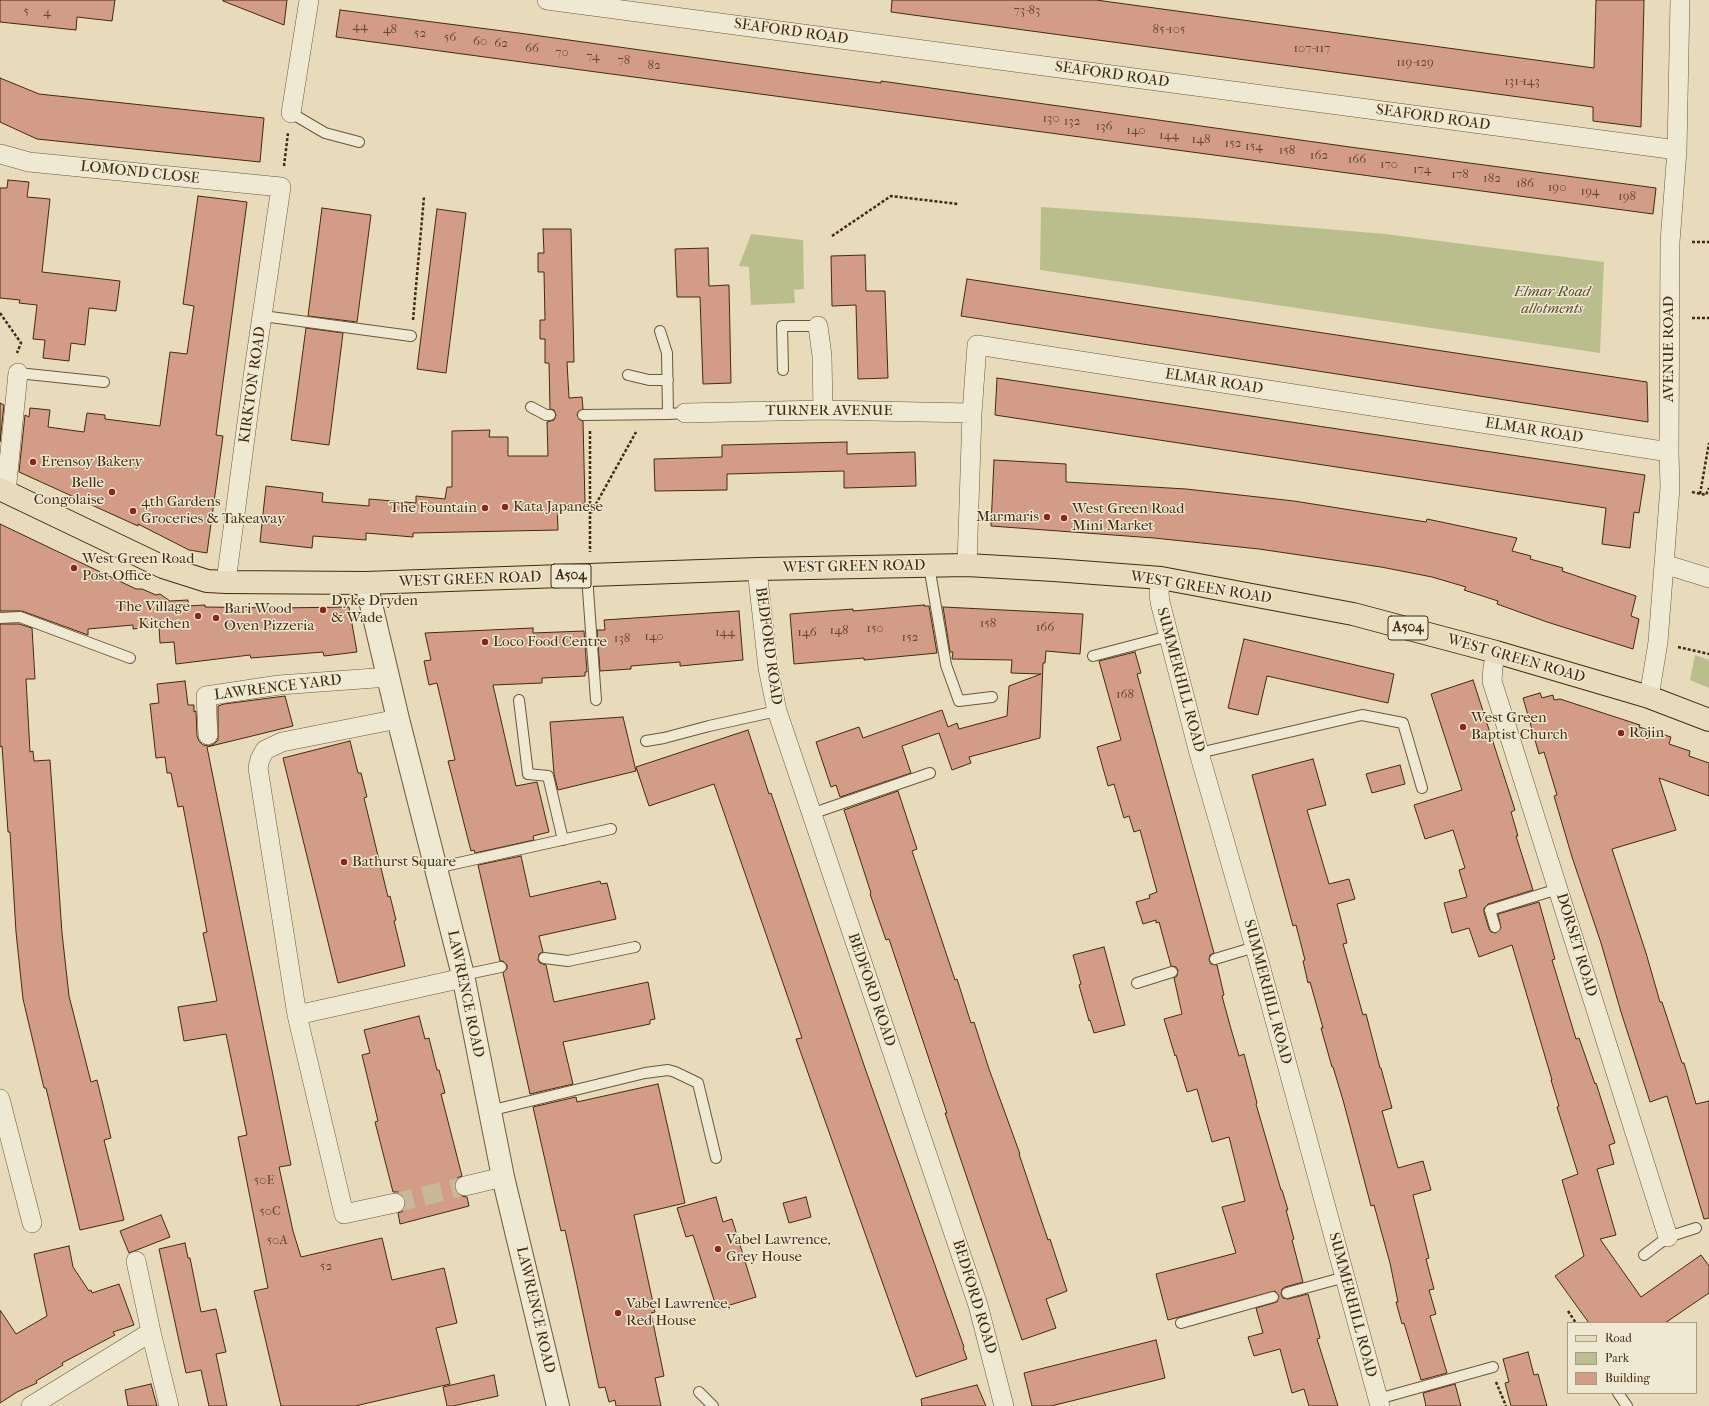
<!DOCTYPE html>
<html>
<head>
<meta charset="utf-8">
<style>
	body { margin:0 }
	#map { position:relative; width:1709px; height:1406px; overflow:hidden; background:#e7dbbc; font-family:"IM FELL French Canon",serif }
	canvas { display:block }
	.legend { position:absolute; left:1567px; top:1322px; width:130px; height:72px; box-sizing:border-box; background:#efe8d3; border:1px solid #aa9c83; margin:0; padding:5px 7px; list-style:none; font-size:12px; color:#432b0b }
	.legend li { display:flex; align-items:center; gap:8px; height:20px }
	.legend b { width:20px; border:1px solid #aa9c83 }
</style>
</head>
<body>
<div id="map">
<canvas width="1709" height="1406"></canvas>
<ul class="legend">
<li><b style="height:5px;background:#e7dbbc"></b>Road</li>
<li><b style="height:11px;background:#babe8d"></b>Park</li>
<li><b style="height:11px;background:#d39c86"></b>Building</li>
</ul>
</div>
<script>
const ctx = document.querySelector('canvas').getContext('2d');
ctx.lineJoin = 'round';
function paint(path, color) { ctx.fillStyle = color; ctx.fill(path, 'evenodd'); }
const toPath = rows => new Path2D(rows.map(r => 'M' + r).join(''));
function trace(path, color, width, dash) { ctx.strokeStyle = color; ctx.lineWidth = width; ctx.lineCap = dash ? 'butt' : 'round'; ctx.setLineDash(dash || []); ctx.stroke(path); }
function write(font, color, halo, rows, align = 'center') {
  ctx.font = font + ' "IM FELL French Canon",serif'; ctx.lineWidth = 3; ctx.setLineDash([]); ctx.textBaseline = 'middle'; ctx.strokeStyle = halo; ctx.fillStyle = color; for (const [text, x, y, turn = 0] of rows) {
    ctx.save(); ctx.translate(x, y); ctx.rotate((+turn || 0) * Math.PI / 180); ctx.textAlign = isNaN(turn) ? turn : align; if (halo) ctx.strokeText(text, 0, 0); ctx.fillText(text, 0, 0); ctx.restore();
  }
}
const green = toPath([
	[1041,207,1196,218,1385,234,1604,262,1600,353,1040,270],
	[751,234,803,240,804,289,794,290,795,303,751,305,749,267,739,266],
	[1695,655,1709,660,1709,688,1690,680]
]);
const building = toPath([
	[0,0,115,0,112,21,77,17,76,30,0,22,0,0],
	[223,0,287,0,284,25,223,1,223,0],
	[892,0,1096,0,1594,68,1596,0,1644,0,1641,127,1593,121,1593,107,891,12,892,0],
	[340,10,526,34,812,74,881,83,881,81,1350,147,1656,188,1653,214,336,37,340,10],
	[0,78,39,94,264,118,260,162,37,139,0,122,0,78],
	[8,180,29,182,27,197,50,199,42,272,120,281,116,311,89,308,85,345,71,343,69,361,43,358,45,340,33,339,37,305,19,303,20,300,0,298,0,188,7,188,8,180],
	[198,196,247,202,216,435,223,436,207,553,189,550,138,524,138,526,19,472,25,415,29,417,30,408,50,410,48,427,84,432,87,413,105,415,105,419,160,426,170,352,187,354,194,306,183,304,198,196],
	[322,208,371,215,357,322,308,316,322,208],
	[437,209,466,213,446,373,417,369,437,209],
	[543,229,571,229,574,362,567,362,569,398,582,397,583,409,578,412,577,415,580,420,583,421,585,504,557,504,558,530,413,533,413,537,366,533,366,540,313,536,312,548,260,542,266,486,323,493,322,502,369,506,369,499,416,503,416,496,445,499,447,487,452,487,452,431,490,430,489,437,508,437,508,456,548,456,547,422,554,420,556,415,554,410,550,409,549,363,545,363,545,339,540,339,540,320,545,320,544,272,538,272,538,253,544,253,543,229],
	[708,248,709,286,729,285,731,383,703,384,700,297,677,297,675,249,708,248],
	[865,255,866,291,885,291,888,378,858,379,856,305,832,306,831,256,865,255],
	[967,279,1647,382,1648,422,961,316,967,279],
	[306,328,343,333,329,445,291,440,306,328],
	[997,378,1645,475,1639,513,1634,512,1630,548,1602,544,1606,508,995,415,997,378],
	[0,403,4,405,0,442,0,403],
	[847,442,847,454,915,452,916,486,844,488,844,471,727,474,727,490,655,491,654,459,722,457,722,445,847,442],
	[994,460,1066,464,1066,482,1186,489,1294,501,1426,522,1427,519,1517,538,1512,551,1531,556,1530,559,1563,568,1562,571,1636,596,1631,616,1639,619,1633,649,1547,622,1497,604,1498,601,1464,590,1466,587,1432,577,1381,567,1259,549,1154,538,991,526,994,460],
	[0,524,136,589,142,589,156,595,160,594,170,601,188,600,188,606,205,605,205,607,277,608,349,607,357,652,324,656,323,652,251,658,250,655,176,664,174,642,160,643,159,626,133,629,133,625,88,629,88,635,22,611,0,611,0,524],
	[924,605,924,606,929,606,937,653,864,660,864,658,794,664,790,614,853,609,853,611,924,605],
	[943,607,1083,614,1080,654,1046,651,1045,663,1043,663,1040,738,969,757,971,763,952,770,939,733,902,746,911,773,840,797,836,785,831,787,816,742,859,727,863,738,942,710,948,727,957,723,959,729,1007,716,1009,686,1041,674,1011,673,1012,660,952,659,953,652,950,652,943,607],
	[739,611,743,660,680,666,680,662,631,666,631,669,600,671,597,630,605,630,604,620,739,611],
	[0,624,19,624,32,628,35,679,26,679,30,752,33,751,34,761,50,760,62,933,69,996,91,1082,97,1080,111,1138,104,1140,124,1220,80,1230,46,1088,44,1088,23,999,16,932,10,832,8,832,2,746,0,747,0,624],
	[533,628,533,633,584,631,587,672,585,672,585,676,542,678,542,683,493,685,516,786,537,782,549,832,533,836,534,840,475,853,474,850,471,851,448,761,455,760,437,683,429,685,424,661,431,660,425,633,533,628],
	[1244,639,1394,674,1388,703,1267,676,1258,715,1228,708,1244,639],
	[1135,652,1141,673,1137,674,1214,953,1210,955,1209,960,1211,964,1217,965,1224,995,1222,996,1231,1029,1239,1056,1244,1054,1257,1103,1256,1104,1281,1190,1282,1190,1288,1210,1286,1210,1294,1239,1292,1240,1303,1282,1285,1287,1282,1289,1281,1294,1283,1298,1288,1299,1308,1294,1320,1338,1317,1339,1338,1406,1309,1406,1304,1389,1292,1393,1280,1349,1254,1356,1248,1337,1263,1333,1256,1308,1277,1302,1279,1296,1275,1291,1168,1320,1156,1274,1236,1253,1222,1207,1245,1201,1229,1137,1212,1142,1197,1089,1187,1092,1176,1055,1175,1056,1164,1019,1182,1014,1174,978,1177,976,1178,970,1176,967,1171,966,1159,922,1156,923,1156,920,1143,924,1136,902,1150,898,1149,895,1157,892,1140,830,1134,832,1129,816,1124,818,1114,784,1108,786,1097,747,1121,740,1099,661,1135,652],
	[1473,680,1515,810,1511,812,1518,836,1516,836,1533,890,1488,904,1484,908,1484,912,1489,929,1491,932,1496,933,1501,928,1498,914,1539,902,1555,959,1552,960,1576,1039,1579,1038,1595,1084,1596,1083,1615,1143,1609,1145,1614,1164,1597,1169,1616,1235,1600,1239,1641,1297,1701,1255,1709,1266,1709,1293,1665,1323,1589,1323,1555,1276,1584,1256,1562,1180,1578,1174,1557,1107,1559,1106,1551,1080,1552,1080,1512,945,1479,957,1469,928,1452,933,1444,903,1467,897,1459,870,1465,868,1453,830,1425,839,1414,805,1462,790,1431,694,1473,680],
	[185,681,188,705,194,705,194,712,196,711,197,736,199,741,203,745,209,746,214,744,218,740,218,706,224,704,285,696,293,726,207,747,291,1165,279,1167,293,1231,301,1257,382,1238,392,1280,444,1268,457,1323,436,1328,450,1384,355,1406,281,1406,254,1291,268,1288,238,1137,247,1135,226,1034,184,1041,178,1007,217,1001,203,933,207,932,183,806,178,807,171,773,167,773,165,757,156,758,150,704,159,703,157,684,185,681],
	[1540,693,1542,698,1553,695,1554,700,1560,699,1640,725,1639,727,1671,737,1669,744,1690,751,1689,756,1709,763,1709,796,1659,778,1676,830,1612,849,1646,953,1660,1002,1662,1002,1682,1063,1684,1063,1696,1104,1709,1101,1709,1218,1704,1219,1667,1096,1650,1102,1621,1012,1601,943,1572,857,1554,796,1557,795,1544,752,1539,754,1523,698,1540,693],
	[623,717,636,771,558,790,554,774,550,722,623,717],
	[748,730,769,794,771,793,866,1071,964,1347,963,1348,967,1359,916,1377,796,1039,802,1038,714,784,649,806,636,767,748,730],
	[350,741,358,773,361,773,367,797,364,798,388,897,390,896,396,920,394,921,405,966,338,983,283,758,350,741],
	[1313,759,1326,805,1307,810,1329,884,1349,879,1355,899,1337,904,1347,943,1343,944,1363,1015,1366,1014,1380,1068,1381,1068,1392,1108,1382,1111,1398,1168,1423,1161,1431,1190,1413,1195,1429,1258,1426,1259,1434,1289,1429,1290,1436,1314,1430,1316,1447,1373,1421,1380,1404,1323,1402,1324,1396,1302,1398,1302,1390,1263,1374,1205,1371,1206,1343,1100,1333,1067,1332,1067,1321,1028,1323,1028,1310,982,1308,983,1303,961,1305,960,1296,925,1293,926,1252,775,1313,759],
	[1400,765,1405,784,1372,793,1366,774,1400,765],
	[898,791,917,849,912,851,955,980,957,979,971,1023,974,1022,989,1069,1020,1154,1019,1154,1048,1240,1050,1239,1067,1291,1046,1299,1056,1328,1022,1340,945,1113,947,1113,889,939,886,940,870,894,871,893,844,810,898,791],
	[521,856,530,897,600,881,601,884,607,883,616,919,539,936,543,952,539,954,538,960,540,963,546,965,554,1002,648,982,655,1019,650,1020,650,1024,563,1042,573,1084,530,1094,503,973,507,969,507,965,503,961,500,961,478,865,521,856],
	[1104,947,1125,1025,1094,1033,1090,1020,1089,1021,1079,985,1081,984,1073,955,1104,947],
	[419,1016,425,1039,429,1038,437,1070,439,1070,445,1093,441,1094,462,1176,457,1178,455,1182,454,1189,457,1194,461,1196,467,1197,469,1206,400,1224,398,1213,403,1211,405,1207,406,1201,403,1195,398,1192,393,1192,375,1122,378,1121,362,1055,370,1053,364,1030,419,1016],
	[658,1084,685,1203,634,1215,655,1312,651,1313,664,1376,655,1378,661,1406,616,1406,615,1400,609,1402,605,1387,599,1388,574,1271,565,1230,561,1231,533,1107,576,1097,577,1102,658,1084],
	[716,1197,723,1222,732,1219,756,1297,717,1309,693,1235,686,1237,677,1208,716,1197],
	[806,1197,811,1217,789,1223,783,1203,806,1197],
	[161,1215,170,1237,129,1253,120,1231,161,1215],
	[185,1243,188,1258,190,1258,201,1312,216,1309,226,1352,216,1354,227,1406,209,1406,201,1370,186,1373,159,1249,185,1243],
	[69,1246,73,1267,89,1291,91,1290,92,1293,119,1284,134,1325,113,1332,115,1335,62,1363,63,1365,36,1381,37,1383,17,1392,0,1403,0,1310,16,1334,47,1316,34,1254,69,1246],
	[1156,1340,1165,1378,1051,1406,1032,1406,1024,1373,1156,1340],
	[1528,1352,1534,1375,1538,1374,1547,1406,1511,1406,1505,1383,1509,1382,1503,1359,1528,1352],
	[494,1375,498,1396,453,1406,447,1406,443,1387,494,1375],
	[151,1384,157,1406,128,1406,125,1390,151,1384],
	[1455,1384,1461,1406,1426,1406,1423,1393,1455,1384],
	[977,1385,986,1406,922,1406,921,1399,977,1385]
]);
const minorTunnel = toPath([
	[395,1203,465,1186]
]);
const path = toPath([
	[284,166,288,133],
	[832,236,891,196,958,204],
	[1692,242,1709,242],
	[0,313,21,343,17,353],
	[1692,318,1709,318],
	[413,320,424,197],
	[590,431,590,552],
	[1692,492,1706,495,1709,488],
	[1700,494,1709,443],
	[591,513,636,432],
	[1678,647,1709,654],
	[1568,1311,1576,1323],
	[1496,1382,1506,1406]
]);
const service = toPath([
	[291,113,325,133,359,142],
	[263,316,411,336],
	[660,331,667,353,668,414,685,413],
	[783,370,782,326,818,326],
	[18,373,104,382],
	[628,375,649,380,668,380],
	[531,407,546,415,550,415],
	[583,415,668,414],
	[929,566,946,665,959,701,992,697],
	[587,576,596,700],
	[0,618,20,617,130,658],
	[1093,656,1169,636],
	[519,700,528,774,548,776,563,840],
	[646,741,664,738,709,726,777,711],
	[1199,753,1362,715,1403,723,1422,788],
	[811,814,930,773],
	[436,868,611,829],
	[1495,927,1490,910,1558,889],
	[544,958,568,961,635,947],
	[1215,959,1255,947],
	[463,975,501,967],
	[1137,983,1172,972],
	[489,1111,645,1073,668,1070,675,1072,698,1083,716,1158],
	[1644,1255,1668,1237,1696,1228],
	[1287,1293,1345,1277],
	[1181,1323,1273,1297],
	[699,1392,713,1406],
	[1618,1393,1627,1406],
	[1378,1399,1493,1367]
]);
const minor = toPath([
	[547,0,1677,150],
	[291,113,309,0],
	[0,154,29,162,281,187,253,377,226,582],
	[818,326,822,356,823,410],
	[685,413,823,410,972,413],
	[6,492,18,373],
	[1664,564,1709,578],
	[967,565,972,413,977,345,1669,452],
	[757,569,768,668,777,711,978,1305,1004,1406],
	[1161,578,1159,593,1160,602,1199,753,1255,947,1380,1406],
	[1496,652,1493,667,1492,681,1668,1237],
	[1649,697,1658,642,1670,487,1669,452,1670,242,1677,150,1680,0],
	[208,735,206,696,279,685,389,677],
	[297,1015,258,768,260,759,265,750,282,742,398,719],
	[0,1099,32,1223],
	[465,1186,503,1177],
	[395,1203,344,1214,297,1015,463,978],
	[136,1261,151,1332,169,1406],
	[31,1406,151,1332]
]);
const tertiary = toPath([
	[366,583,398,719,463,975,503,1177,558,1406]
]);
const primary = toPath([
	[0,489,163,567,207,581,226,582,366,583,757,569,967,565,1054,570,1161,578,1353,614,1496,652,1649,697,1709,720]
]);
const markers = [
	[33,462,4,"#8f2418"],
	[112,492,4,"#8f2418"],
	[505,507,4,"#8f2418"],
	[485,508,4,"#8f2418"],
	[133,511,4,"#8f2418"],
	[1047,517,4,"#8f2418"],
	[1064,518,4,"#8f2418"],
	[74,568,4,"#8f2418"],
	[323,610,4,"#8f2418"],
	[198,616,4,"#8f2418"],
	[216,618,4,"#8f2418"],
	[485,642,4,"#8f2418"],
	[1463,727,4,"#8f2418"],
	[1621,733,4,"#8f2418"],
	[344,862,4,"#8f2418"],
	[718,1249,4,"#8f2418"],
	[618,1313,4,"#8f2418"]
];
const numberNames = [
	["73-83",1027,11],
	["5",26,12],
	["4",47,13],
	["44",360,27],
	["48",390,30],
	["85-105",1169,30],
	["52",420,34],
	["56",450,38],
	["60",480,42],
	["62",501,44],
	["66",532,49],
	["107-117",1312,49],
	["70",562,53],
	["74",593,57],
	["78",624,61],
	["119-129",1415,63],
	["82",654,66],
	["131-143",1522,82],
	["130",1051,119],
	["132",1072,122],
	["136",1104,127],
	["140",1136,131],
	["144",1169,136],
	["148",1201,140],
	["152",1233,144],
	["154",1254,147],
	["158",1287,151],
	["162",1319,156],
	["166",1357,160],
	["170",1389,165],
	["174",1422,170],
	["178",1460,175],
	["182",1492,179],
	["186",1525,184],
	["190",1557,188],
	["194",1590,192],
	["198",1627,197],
	["158",988,624],
	["166",1045,628],
	["150",875,629],
	["148",839,631],
	["144",725,633],
	["146",807,633],
	["140",654,637],
	["152",910,638],
	["138",622,639],
	["168",1125,695],
	["50E",264,1181],
	["50C",270,1212],
	["50A",277,1241],
	["52",326,1267]
];
const shields = [
	[571,576,40],
	[1408,628,40]
];
const shieldNames = [
	["A504",571,576],
	["A504",1408,628]
];
const streetNames = [
	["SEAFORD ROAD",791,32,8],
	["SEAFORD ROAD",1112,75,8],
	["SEAFORD ROAD",1433,118,8],
	["LOMOND CLOSE",140,173,6],
	["AVENUE ROAD",1669,349,-90],
	["ELMAR ROAD",1214,382,9],
	["KIRKTON ROAD",253,385,-82],
	["TURNER AVENUE",829,411],
	["ELMAR ROAD",1534,431,9],
	["WEST GREEN ROAD",854,567,-1],
	["WEST GREEN ROAD",470,580,-2],
	["WEST GREEN ROAD",1201,588,9],
	["BEDFORD ROAD",768,646,82],
	["WEST GREEN ROAD",1516,659,16],
	["SUMMERHILL ROAD",1180,680,75],
	["LAWRENCE YARD",278,688,-7],
	["DORSET ROAD",1576,945,73],
	["BEDFORD ROAD",871,990,71],
	["SUMMERHILL ROAD",1267,992,75],
	["LAWRENCE ROAD",465,994,78],
	["BEDFORD ROAD",974,1297,73],
	["SUMMERHILL ROAD",1352,1305,75],
	["LAWRENCE ROAD",535,1310,77]
];
const parkNames = [
	["Elmar Road",1552,292],
	["allotments",1552,309]
];
const poiNames = [
	["Erensoy Bakery",41,462],
	["Belle",104,483,"right"],
	["Congolaise",104,500,"right"],
	["4th Gardens",141,502],
	["Groceries & Takeaway",141,519],
	["Kata Japanese",513,507],
	["The Fountain",477,508,"right"],
	["West Green Road",1072,509],
	["Mini Market",1072,526],
	["Marmaris",1039,517,"right"],
	["West Green Road",82,559],
	["Post Office",82,576],
	["Dyke Dryden",331,601],
	["& Wade",331,618],
	["The Village",190,607,"right"],
	["Kitchen",190,624,"right"],
	["Bari Wood",224,609],
	["Oven Pizzeria",224,626],
	["Loco Food Centre",493,642],
	["West Green",1471,718],
	["Baptist Church",1471,735],
	["Rojin",1629,733],
	["Bathurst Square",352,862],
	["Vabel Lawrence,",726,1240],
	["Grey House",726,1257],
	["Vabel Lawrence,",626,1304],
	["Red House",626,1321]
];
paint(green, '#babe8d');
paint(building, '#d39c86');
trace(building, '#432b0b', 1);
trace(minorTunnel, '#c6b899', 19, [19, 10]);
trace(service, '#6c5737', 12);
trace(minor, '#6c5737', 20);
trace(tertiary, '#6c5737', 24);
trace(primary, '#432b0b', 24);
trace(path, '#432b0b', 2.5, [3, 2]);
trace(service, '#efe8d3', 10);
trace(minor, '#efe8d3', 19);
trace(tertiary, '#efe8d3', 22);
trace(primary, '#e7dbbc', 22);
for (const [x, y, r, color] of markers) { const dot = new Path2D(); dot.arc(x, y, r, 0, 2 * Math.PI); ctx.fillStyle = color; ctx.fill(dot); trace(dot, '#efe8d3', 1.5); }
write('13px', '#67472a', null, numberNames);
for (const [x, y, w] of shields) { const box = new Path2D(); box.roundRect(x - w / 2, y - 12, w, 24, 3); ctx.fillStyle = '#efe8d3'; ctx.fill(box); trace(box, '#432b0b', 1); }
write('bold 14px', '#432b0b', null, shieldNames);
write('15px', '#432b0b', '#efe8d3', streetNames);
write('italic 15px', '#5b4825', '#efe8d3', parkNames);
write('15px', '#432b0b', '#efe8d3', poiNames, 'left');
</script>
</body>
</html>
